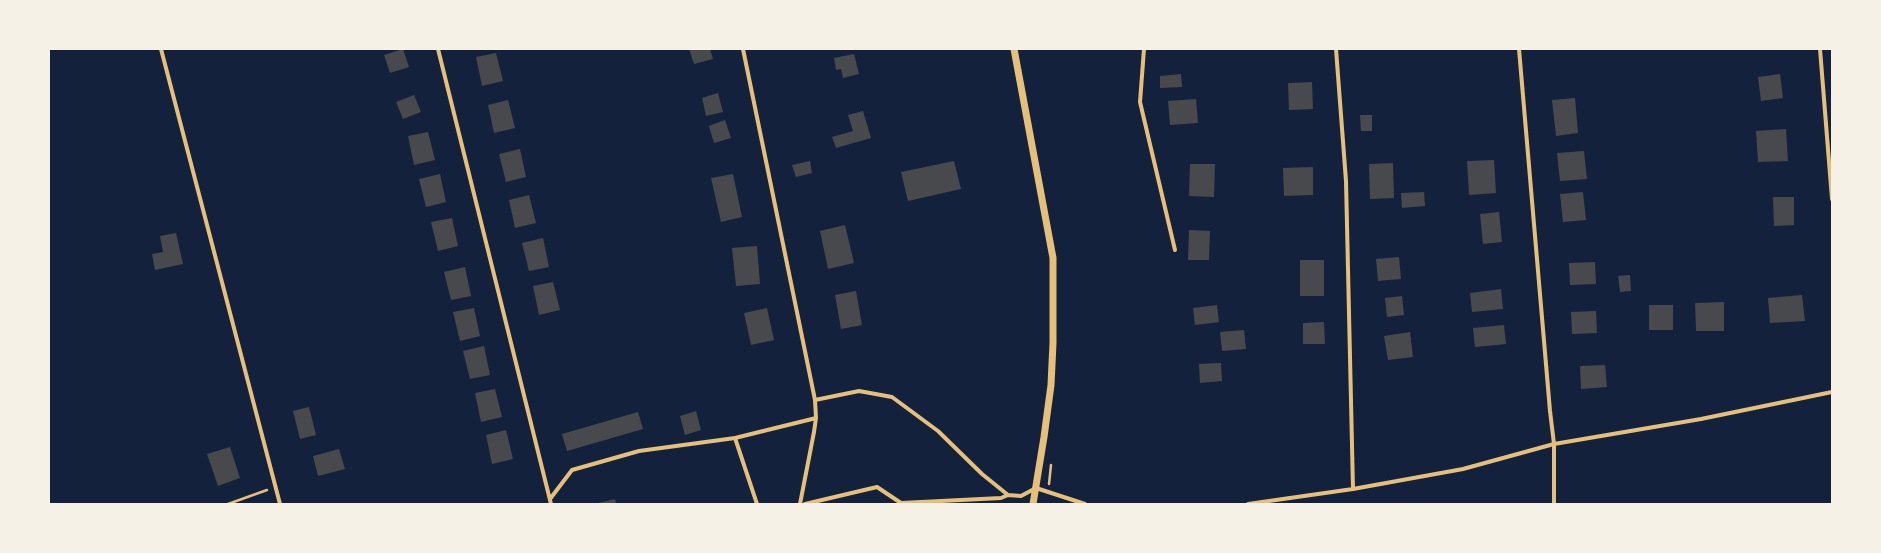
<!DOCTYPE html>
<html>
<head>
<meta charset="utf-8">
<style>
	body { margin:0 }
	#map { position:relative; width:1881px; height:553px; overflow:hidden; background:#14213d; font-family:"IBM Plex Sans",sans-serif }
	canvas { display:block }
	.frame { position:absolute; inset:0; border:50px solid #f6f1e7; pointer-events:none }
</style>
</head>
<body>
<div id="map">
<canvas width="1881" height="553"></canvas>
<div class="frame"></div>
</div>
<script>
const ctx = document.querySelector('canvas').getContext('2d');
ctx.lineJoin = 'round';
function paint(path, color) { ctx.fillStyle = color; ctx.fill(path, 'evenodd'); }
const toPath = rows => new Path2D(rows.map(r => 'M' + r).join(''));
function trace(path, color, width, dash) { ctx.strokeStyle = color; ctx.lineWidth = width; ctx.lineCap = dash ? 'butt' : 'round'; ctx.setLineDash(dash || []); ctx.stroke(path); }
const building = toPath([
	[403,49,409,67,390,73,384,55],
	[689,49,710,49,713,59,694,64],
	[496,53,503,81,482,86,476,57],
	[854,54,859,74,843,78,841,69,836,70,834,58],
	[1181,74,1182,87,1160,88,1160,76],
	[1780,74,1783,98,1761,101,1758,77],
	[1312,82,1313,109,1289,110,1288,83],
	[718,93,723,112,706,116,702,98],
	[414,95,421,112,403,119,396,102],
	[1575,98,1578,133,1556,136,1552,100],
	[1196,99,1198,123,1170,125,1168,101],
	[508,100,515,128,494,133,488,105],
	[863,111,871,138,836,148,832,137,853,131,848,115],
	[1360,115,1372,115,1372,131,1361,131],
	[725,120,731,138,714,143,709,126],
	[1786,129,1788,161,1758,162,1756,131],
	[428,132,435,160,414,165,408,136],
	[520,149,526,177,506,182,499,154],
	[1584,151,1587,179,1560,181,1557,153],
	[1494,160,1496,193,1469,195,1467,161],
	[810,161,812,173,796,177,792,165],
	[954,161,961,189,908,201,901,172],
	[1393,163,1394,198,1370,199,1369,164],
	[1190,164,1215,164,1214,197,1189,196],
	[1313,167,1313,195,1284,196,1283,168],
	[440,174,446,202,426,207,419,179],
	[733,174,742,217,721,222,711,178],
	[1424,192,1425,206,1402,208,1401,193],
	[1583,192,1586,220,1563,222,1560,194],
	[529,195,536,223,515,228,509,200],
	[1773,197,1794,197,1794,225,1774,226],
	[1499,212,1502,242,1483,244,1480,214],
	[452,218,458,246,438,251,431,222],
	[845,225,854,263,828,269,820,231],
	[1189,230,1210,231,1209,260,1188,260],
	[176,233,183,264,155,270,152,254,163,252,160,236],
	[543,238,549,267,529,271,522,243],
	[757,246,760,284,736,286,732,248],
	[1399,257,1401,279,1378,281,1376,259],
	[1300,260,1324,260,1324,296,1300,296],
	[1595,262,1596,284,1570,285,1569,263],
	[465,267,471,296,451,300,444,272],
	[1630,275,1631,291,1620,292,1618,276],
	[553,282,560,310,539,315,533,286],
	[1501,289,1503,309,1472,312,1470,293],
	[856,291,862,325,841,329,835,295],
	[1802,295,1805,321,1770,323,1768,298],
	[1402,296,1404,315,1387,317,1385,298],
	[1724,302,1724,331,1696,331,1695,303],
	[1217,305,1219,322,1195,325,1193,308],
	[1649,305,1673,305,1673,330,1649,330],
	[474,308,480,336,460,341,453,312],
	[767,308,774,340,751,345,744,313],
	[1596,311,1597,333,1572,334,1571,312],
	[1324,322,1325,344,1303,344,1303,323],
	[1504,325,1506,344,1475,347,1473,328],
	[1244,330,1246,349,1222,351,1220,332],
	[1410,332,1413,357,1388,360,1384,336],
	[484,346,490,375,470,379,463,351],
	[1221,363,1222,381,1200,383,1199,364],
	[1605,365,1607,387,1581,389,1580,366],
	[495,389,502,417,481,422,475,393],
	[309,407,316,435,300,439,293,411],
	[696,411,701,430,685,435,680,416],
	[638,412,643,429,567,451,562,434],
	[506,430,513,459,492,464,486,435],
	[230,447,240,478,218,486,207,454],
	[339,449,345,469,318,476,313,456],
	[615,499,616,504,598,504,598,503]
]);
const path = toPath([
	[1049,484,1051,465],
	[228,504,267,490]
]);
const minor = toPath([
	[161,49,280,504],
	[438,49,551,504],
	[743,49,815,400,816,418,814,432,800,504],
	[1144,49,1140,102,1175,250],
	[1336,49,1346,181,1353,489],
	[1519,49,1550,411,1554,444,1554,504],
	[1820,49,1832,199],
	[815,400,859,391,892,397,938,431,982,474,1008,495,1021,496,1036,488,1085,504],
	[735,438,757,504],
	[550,499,572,470,639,451,735,438,816,418],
	[805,504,877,487,901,503,1001,498,1008,495],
	[1248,504,1353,489,1463,469,1554,444,1701,419,1832,392]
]);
const tertiary = toPath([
	[1014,49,1053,258,1053,343,1051,385,1044,437,1033,504]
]);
paint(building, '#48494c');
trace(path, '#e5c07b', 2.5);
trace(minor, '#e5c07b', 4);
trace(tertiary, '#e5c07b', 7);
</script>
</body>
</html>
